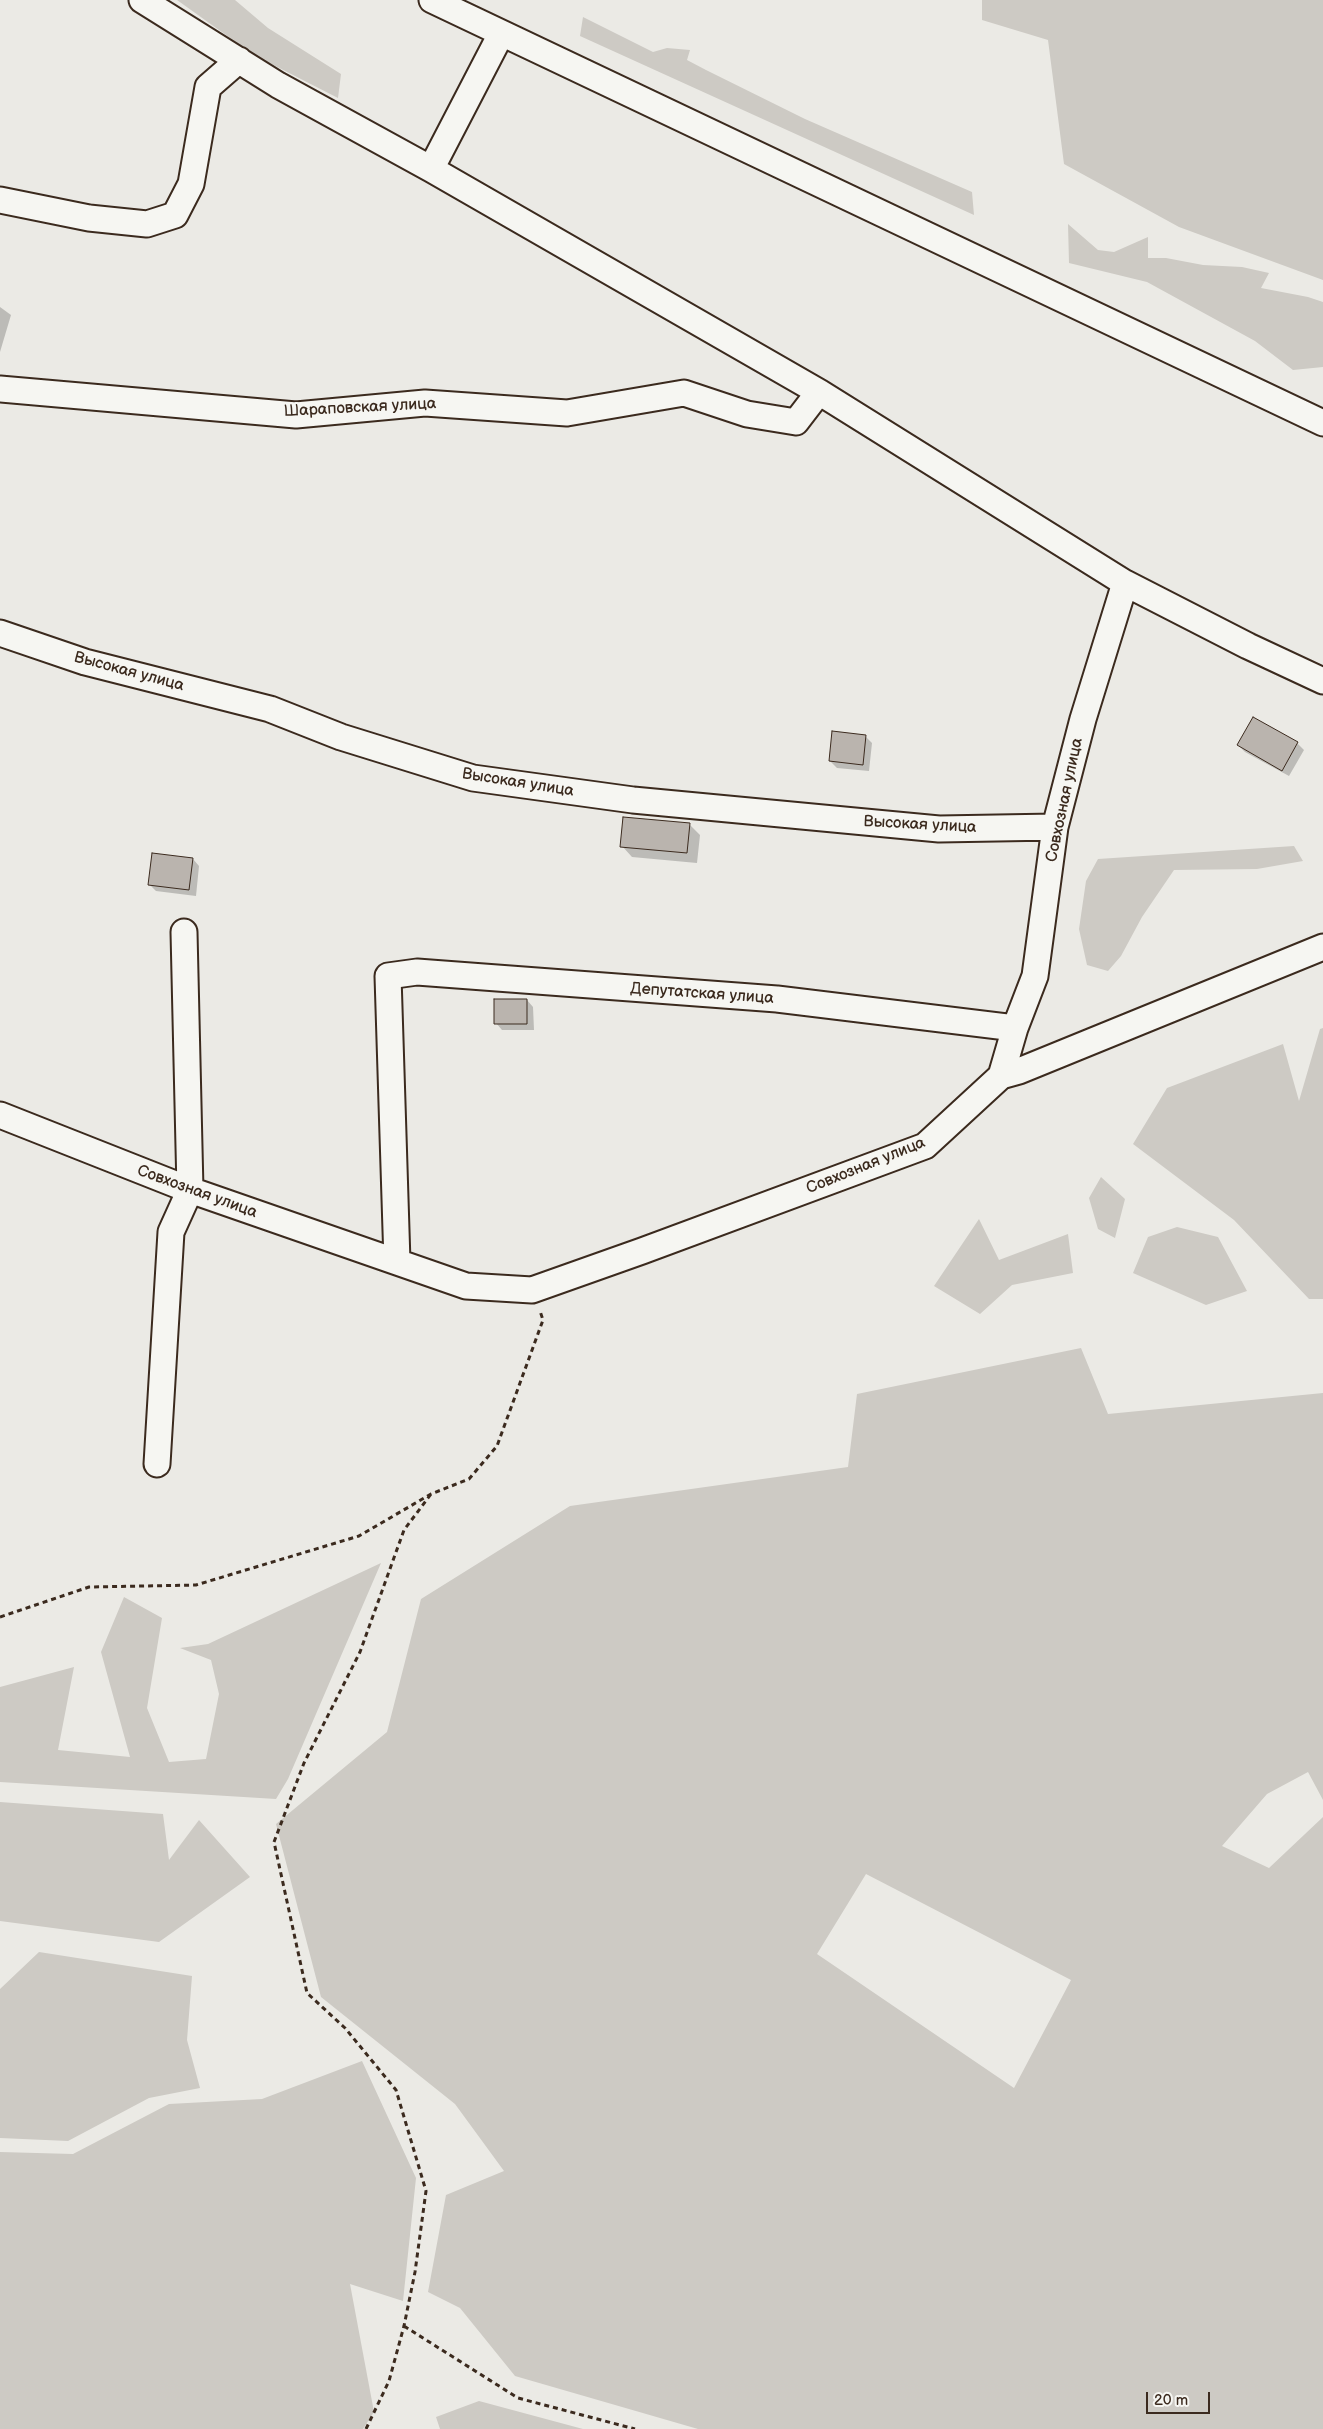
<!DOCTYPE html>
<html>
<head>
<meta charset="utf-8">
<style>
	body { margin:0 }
	#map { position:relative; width:1323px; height:2429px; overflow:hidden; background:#ebeae5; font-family:"Balsamiq Sans",sans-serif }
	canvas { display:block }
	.scale { position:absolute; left:1146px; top:2392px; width:64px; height:22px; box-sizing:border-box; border:2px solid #3b2a1e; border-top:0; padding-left:6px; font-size:15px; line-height:18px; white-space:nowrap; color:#3b2a1e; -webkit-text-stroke:4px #f6f6f2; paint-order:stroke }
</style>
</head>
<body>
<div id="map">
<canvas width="1323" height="2429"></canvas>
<div class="scale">20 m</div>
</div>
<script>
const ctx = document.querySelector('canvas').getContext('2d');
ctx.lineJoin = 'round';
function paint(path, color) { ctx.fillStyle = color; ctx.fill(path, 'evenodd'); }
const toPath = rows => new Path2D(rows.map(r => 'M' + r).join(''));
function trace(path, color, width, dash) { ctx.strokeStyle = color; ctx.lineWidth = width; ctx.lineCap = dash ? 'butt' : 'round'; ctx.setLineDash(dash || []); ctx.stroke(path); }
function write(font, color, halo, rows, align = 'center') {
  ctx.font = font + ' "Balsamiq Sans",sans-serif'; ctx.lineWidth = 4; ctx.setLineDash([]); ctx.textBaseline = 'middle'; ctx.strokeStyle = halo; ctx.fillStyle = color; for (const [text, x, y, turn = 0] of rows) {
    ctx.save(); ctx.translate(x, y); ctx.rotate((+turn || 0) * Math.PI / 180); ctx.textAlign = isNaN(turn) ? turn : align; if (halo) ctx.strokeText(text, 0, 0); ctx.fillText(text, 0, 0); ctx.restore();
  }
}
const green = toPath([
	[177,0,235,0,268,28,341,74,338,98,254,55],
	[982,0,1323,0,1323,280,1179,227,1064,164,1048,40,982,20],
	[583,17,653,52,667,48,690,50,687,60,706,70,805,119,972,192,974,215,580,36],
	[1068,224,1098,250,1114,252,1148,237,1148,258,1166,258,1203,265,1242,267,1269,273,1261,288,1308,297,1323,302,1323,367,1293,370,1255,341,1147,282,1069,263],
	[1294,846,1303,861,1257,869,1174,870,1142,917,1121,956,1108,971,1087,965,1079,929,1086,881,1098,859],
	[1323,1028,1323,1299,1309,1299,1234,1220,1133,1144,1167,1088,1283,1044,1299,1101,1320,1029],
	[1101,1177,1125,1199,1115,1238,1098,1229,1089,1198],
	[979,1219,999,1260,1068,1234,1073,1273,1012,1285,980,1314,934,1286],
	[1177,1227,1218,1237,1247,1291,1206,1305,1133,1273,1148,1237],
	[1081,1348,1108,1414,1323,1393,1323,1800,1308,1772,1267,1794,1222,1846,1269,1868,1323,1817,1323,2429,698,2429,515,2376,460,2308,428,2292,446,2195,504,2171,455,2104,321,1997,276,1824,387,1732,421,1599,570,1506,848,1467,857,1394],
	[866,1874,1071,1980,1014,2088,817,1954],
	[381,1563,288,1779,276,1799,0,1782,0,1687,74,1667,58,1750,130,1757,101,1652,124,1597,162,1618,147,1708,169,1762,206,1759,219,1694,211,1660,180,1648,208,1644],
	[0,1802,163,1814,169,1860,199,1820,250,1877,159,1942,0,1921],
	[39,1952,192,1976,187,2040,200,2088,149,2098,68,2141,0,2138,0,1989],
	[362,2061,416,2178,403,2301,350,2284,374,2412,363,2429,0,2429,0,2152,73,2154,169,2104,262,2099],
	[479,2401,583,2429,440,2429,436,2417]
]);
const shadow = toPath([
	[0,307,11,315,0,352],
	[865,736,872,743,869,771,837,768,830,761],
	[1297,743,1304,750,1289,776,1245,752,1238,745],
	[690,825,700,835,697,863,632,857,622,846],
	[193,859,199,866,196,896,156,891,149,884],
	[527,1000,533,1007,534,1030,502,1030,496,1023]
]);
const building = toPath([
	[1253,717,1298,742,1282,771,1237,745,1253,717],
	[832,731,866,735,863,765,829,761,832,731],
	[623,817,690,823,687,853,620,847,623,817],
	[152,853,193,858,189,890,148,885,152,853],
	[494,999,527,999,527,1024,494,1024,494,999]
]);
const path = toPath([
	[0,1617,89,1587,196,1585,359,1536,431,1494,469,1479,497,1446,543,1320,540,1311],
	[404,2326,518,2398,635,2429],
	[366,2429,389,2381,404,2326,415,2272,426,2191,396,2090,345,2028,307,1993,274,1842,304,1763,360,1652,404,1530,431,1494]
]);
const minor = toPath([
	[142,0,278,85,431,169,819,392,1125,583,1248,646,1323,681],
	[432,0,1323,423],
	[431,169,501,34],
	[0,200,89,218,147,224,175,215,191,184,208,87,239,60],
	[0,389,296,415,425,403,567,413,684,393,747,414,796,422,819,392],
	[0,633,85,662,270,709,341,737,473,778,633,800,939,829,1055,827],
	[1001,1076,1019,1071,1323,947],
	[0,1115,190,1190,466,1286,532,1290,642,1251,925,1146,1001,1076,1015,1028,1035,976,1055,827,1083,719,1125,583],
	[397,1262,388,976,417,972,777,999,1015,1028],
	[157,1464,171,1232,190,1190,184,932]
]);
const streetNames = [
	["Шараповская улица",360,408,-3],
	["Высокая улица",129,672,15],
	["Высокая улица",518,783,9],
	["Совхозная улица",1065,800,-78],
	["Высокая улица",920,825,3],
	["Депутатская улица",702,994,4],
	["Совхозная улица",866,1166,-22],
	["Совхозная улица",197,1192,20]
];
paint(green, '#cdcac4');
paint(shadow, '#0003');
paint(building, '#bab4ae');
trace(building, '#3b2a1e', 1);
trace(minor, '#3b2a1e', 29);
trace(path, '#3b2a1e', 3, [5, 4]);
trace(minor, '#f6f6f2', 25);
write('16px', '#3b2a1e', '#f6f6f2', streetNames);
</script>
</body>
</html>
